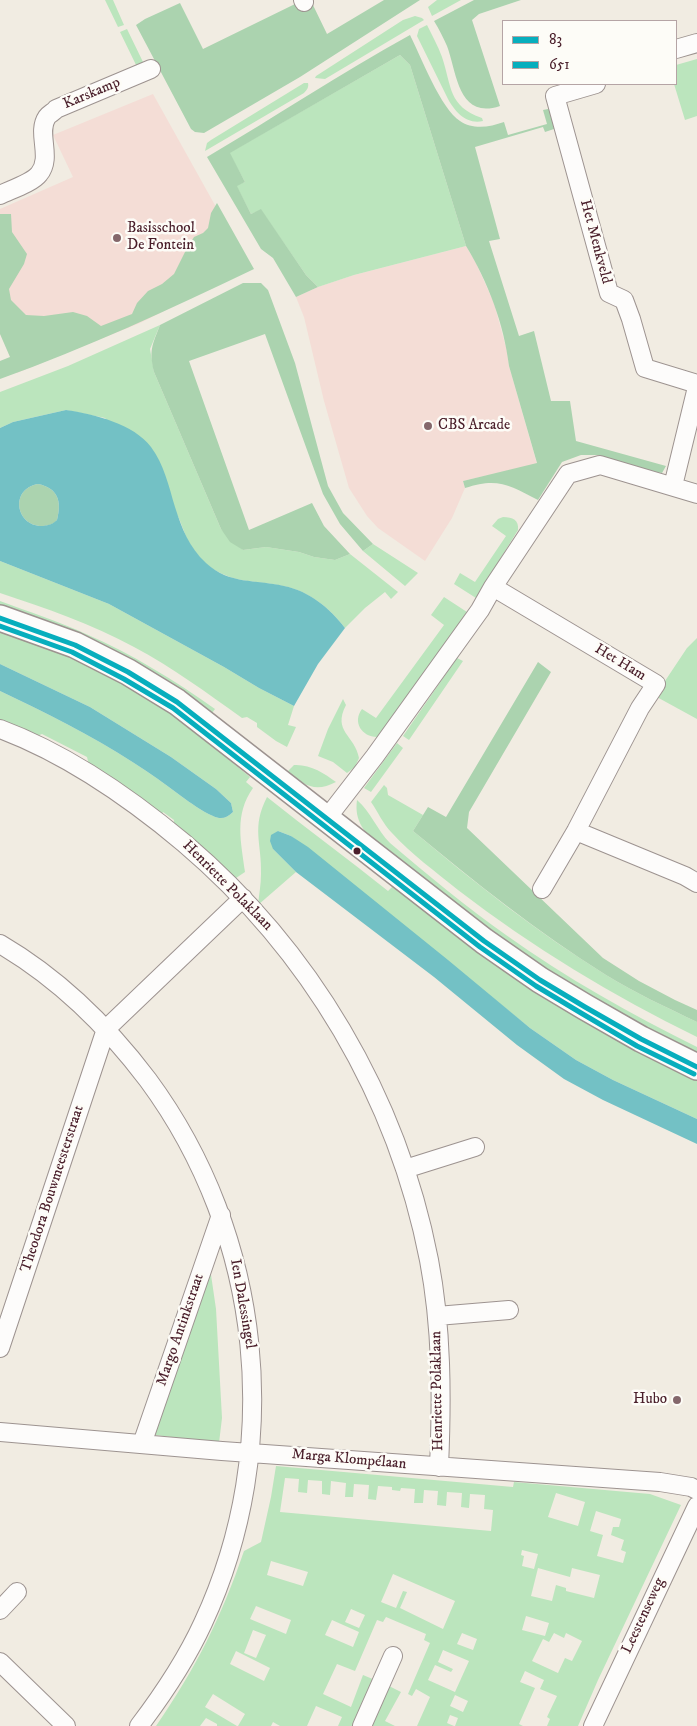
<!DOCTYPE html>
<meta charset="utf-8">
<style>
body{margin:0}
#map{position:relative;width:697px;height:1726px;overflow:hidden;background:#f1ece2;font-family:"IM FELL DW Pica",serif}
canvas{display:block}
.legend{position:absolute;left:502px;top:20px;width:175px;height:65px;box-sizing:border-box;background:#fdfcf7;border:1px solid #b5a4a5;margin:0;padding:6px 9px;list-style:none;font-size:15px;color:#4a1f2b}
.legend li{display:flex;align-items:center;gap:10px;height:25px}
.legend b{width:25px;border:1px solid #b5a4a5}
</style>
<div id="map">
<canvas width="697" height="1726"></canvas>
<ul class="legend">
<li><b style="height:6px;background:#07aebd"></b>83</li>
<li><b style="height:6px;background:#07aebd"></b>651</li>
</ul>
</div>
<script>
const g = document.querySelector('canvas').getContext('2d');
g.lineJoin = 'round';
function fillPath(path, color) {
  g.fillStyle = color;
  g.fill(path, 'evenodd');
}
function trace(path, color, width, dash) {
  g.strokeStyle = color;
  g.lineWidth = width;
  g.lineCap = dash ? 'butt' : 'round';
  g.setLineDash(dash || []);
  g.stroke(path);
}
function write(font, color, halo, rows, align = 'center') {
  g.font = font + ' "IM FELL DW Pica",serif';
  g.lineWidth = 5;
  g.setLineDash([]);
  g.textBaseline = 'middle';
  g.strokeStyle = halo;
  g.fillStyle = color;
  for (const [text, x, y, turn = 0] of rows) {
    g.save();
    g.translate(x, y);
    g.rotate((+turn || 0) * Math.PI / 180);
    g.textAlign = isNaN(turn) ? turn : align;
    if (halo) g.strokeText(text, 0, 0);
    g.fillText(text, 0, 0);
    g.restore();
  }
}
const built = new Path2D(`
 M153,94L250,268L140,323L17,373L0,333V209L73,177L53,135Z
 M466,246L476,263L494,303L507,351L509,366L537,464L463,481L465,488L452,518L425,561L378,528L367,516L349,488L324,401L304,317L296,297L318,287L354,275Z`);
const green = new Path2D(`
 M105,0H113L124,25L118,27Z
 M437,0H461L432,16L428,7Z
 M415,16L422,18L424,20L325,79L315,78L316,76L403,20Z
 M427,25C432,35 438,46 442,57C452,87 448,106 482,118L483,121C467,125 455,112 448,99L417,36L419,29Z
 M127,29L143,62V65L138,69L120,32Z
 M400,55L410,65L466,246L354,275L318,287L306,275L261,210L251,214L236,185L245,182L229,153Z
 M697,59V116L685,120L674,84H676V65Z
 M304,83H308C309,87 307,90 304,93L205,151L207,143L211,140Z
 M160,325L150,349L154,372L221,529L243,550L266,547L299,552L314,557L335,560L350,554L398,592L391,599L385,592L365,608L345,628C330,608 309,591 283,586C258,580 237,584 213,569C202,562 190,547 185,534C182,527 180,519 176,513C154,480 128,449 105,418L66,410L13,422L0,428V392L68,366Z
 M503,517C513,517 519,520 518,530L476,598L454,584L460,573L475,582L506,536L492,526L498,519Z
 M373,544L418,573L405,586L363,551Z
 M0,561L109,604L224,667L259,688L294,706L288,725L296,727L287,747L276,741L257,727V723L247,717L242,718C207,693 172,667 134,647C92,624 45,608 0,593Z
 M444,597L467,612L411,694L377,737C362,737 352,722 362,709L376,718L444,625L431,615Z
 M0,601C29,612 58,621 86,634C132,654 174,680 215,709L212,713L176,688L0,607Z
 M0,630L83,660L175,712L222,754L250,777L246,782L253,788C234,815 241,841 245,872L233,880L173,827L174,820L163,812L161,817L90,769L87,757L42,734L32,738L0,723V691C46,713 91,735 134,763C150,773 165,784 181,796C191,803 201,811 213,816C221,820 227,818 233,812L231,803L216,789L171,757L90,707L0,664Z
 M697,638V719L655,696L687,648Z
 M457,658L463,661L409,740L403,736Z
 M343,699L346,705C332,732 355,735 359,758L355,767L347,773L333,762L318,756L328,729Z
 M397,743L403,748L371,792L364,788Z
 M294,765C310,764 324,773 336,782C315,793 304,785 287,772Z
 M384,785L387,788L388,795L423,815L413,831C475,883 537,932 606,975C635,993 666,1007 697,1022V1037C613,996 532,947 458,890C436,872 411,854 392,833C383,824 378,812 371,802Z
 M267,797C307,829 348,859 388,891L395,884L697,1076V1119L613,1080L576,1060L530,1028L291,836L278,831L273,849L296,872L258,905C259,895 261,884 261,874C262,843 251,828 267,797Z
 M357,800C371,812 377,830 390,843C428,875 466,907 506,935C566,978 631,1014 697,1047V1056L680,1048L533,964L381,847C365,833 354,822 357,800Z
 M209,1261L216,1309L222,1418L219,1443L155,1435Z
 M276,1466L513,1487L514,1482L650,1494L681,1505L598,1680L578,1726H547L550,1719L547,1717L557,1696L540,1689L544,1680L525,1671L520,1682L535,1688L519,1724L523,1726H455L458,1718L450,1715L447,1723L454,1726H417L430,1697L416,1689L412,1696L408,1694L430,1643L424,1640L426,1634L386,1617L383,1622L377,1620L355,1671L337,1664L323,1694L351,1707L363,1675L375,1680L353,1726H338L342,1717L316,1706L307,1726H280L273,1722L271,1726H238L245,1714L213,1694L205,1707L237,1726H217V1724L206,1718L200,1726H156C196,1668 221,1618 244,1551L261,1542L271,1497ZM285,1478L299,1479L298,1492L307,1493L308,1480L322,1481V1494L330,1495L331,1481L346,1483L345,1497H353L354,1484L369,1485L368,1499L376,1500L378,1486L392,1487V1490L400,1491L401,1488L415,1489L414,1503H423L424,1490L438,1491L437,1505L446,1506L447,1492L462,1493L461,1507L469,1508L470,1494L485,1495L484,1509L493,1510L491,1531L280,1512ZM556,1493L585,1502L578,1526L548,1517ZM596,1511L621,1519L619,1527H613L611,1535L624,1540L621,1550L626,1552L623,1563L597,1556L603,1535L590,1531ZM522,1550L538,1554L534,1569L522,1566L524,1556L521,1555ZM271,1561L308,1572L303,1586L267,1575ZM538,1568L570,1577L572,1568L600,1575L594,1598L566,1591V1588L556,1585L552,1601L531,1596ZM393,1574L455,1601L443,1629L400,1608L407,1592L403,1591L396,1608L381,1602ZM256,1606L291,1620L286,1634L250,1619ZM351,1609L365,1615L359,1628L345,1622ZM526,1616L549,1623L545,1636L522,1630ZM332,1620L359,1632L353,1647L325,1635ZM253,1630L266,1635L256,1658L244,1653ZM462,1633L477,1639L473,1650L457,1644ZM554,1633L564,1638L566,1633L582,1641L572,1661L565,1658L558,1673L532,1661L543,1639L549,1642ZM443,1650L469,1661L455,1692L428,1680L435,1665L451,1672L453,1669L438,1662ZM236,1651L270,1668L264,1681L230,1664ZM455,1695L468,1701L463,1712L450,1706Z
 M389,1686L401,1692L385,1721L395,1726H372Z`);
const forest = new Path2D(`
 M384,0H420L300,77L204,133L195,132L191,129L136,25L145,19L180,3L203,49L295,4L311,1L327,34Z
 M474,0H521L479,14L472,20L500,106C458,120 457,73 447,46C443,37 439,29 434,21Z
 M410,35C421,57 441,109 460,121C473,130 490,127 504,122L508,135L547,124L543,110L548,109L551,111L557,128L545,132L543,127L475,147L500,239L489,241L519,336L534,331L551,401H570L576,441L666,466L662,473L626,466L599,455H581L562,462L538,500C510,485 497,477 465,488L463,481L537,463L509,366C504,324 488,282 466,246L410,65L400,55L230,153L245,182L237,186L251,214L261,209L306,275L318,287L296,297L273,258L261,249L207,157C275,117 341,73 410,35Z
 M217,203L254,269C170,309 87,348 0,379V361L10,357L0,334V214H11L12,232L27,254L24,264L9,289L11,300L26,315L44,316L73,312L87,316L101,326L132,314L137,303L148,291L162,284L174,274L186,250L194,237L203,233L208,228L211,213Z
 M243,283H261L268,290L295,363L328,486L343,513L373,544L363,551L340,524L323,494L265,334L189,361L249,530L312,503L324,526L350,554L335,560L314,557L299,552L266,547L243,550L230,542L221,529L154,372C149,350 152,346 160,325Z
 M38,484C58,488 62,501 57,520C53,525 49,525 43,526C16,527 9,489 38,484Z
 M538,662L551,672L469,812L467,828L603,958L639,981L675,1000L697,1010V1022C666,1007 635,993 606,975C537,932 475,882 413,831L428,807L446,817Z`);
const water = new Path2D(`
 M66,410C94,414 134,424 151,447C164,464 169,487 175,507C182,529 189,547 206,563C230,585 255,579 284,586C309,591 330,608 345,628L318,664L294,706L259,688L224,667L109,604L0,561V428L13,422ZM38,484C58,488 62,501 57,520C53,524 49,525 43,526C16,527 9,489 38,484Z
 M0,664L90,707L171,757L216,789L231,803L233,812C227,818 221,820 213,816C201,811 191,803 181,796C165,784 150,773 134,763C91,735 46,713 0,691Z
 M278,831L291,836L308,847L448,960L530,1028L576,1060L613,1080L697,1119V1144L603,1100L564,1079L517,1045L434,977L296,872L273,849L270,841L271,835Z`);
const street = new Path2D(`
 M303,0L304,2
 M676,49L697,43
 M596,84L555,96L609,293L624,300L631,319L645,368L697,384
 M0,195C10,190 32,183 39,174C53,157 36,133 47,117C49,114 54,112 56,109L151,69
 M673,486L697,387
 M493,587L656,684L640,708L576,831L542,889
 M0,729C67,754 129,797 184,843C310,950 397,1096 429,1260C442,1328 442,1398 439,1467
 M327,818L375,756L480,610L493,587L568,474L600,465L697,494
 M576,831L685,876L697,883
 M0,944C58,978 108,1027 148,1080C263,1236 285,1447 203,1623C186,1660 164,1693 139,1726
 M405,1169L475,1147
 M437,1316L509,1310
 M0,1348L106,1029L243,898
 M0,1432L222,1451L660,1482L691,1487L697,1490
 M142,1444L221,1215
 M0,1610L17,1592
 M0,1662L66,1726
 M362,1726L393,1656
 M593,1726L697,1506`);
const secondary = new Path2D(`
 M0,618L75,645L128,672L177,702L484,941L540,980L585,1007L641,1039L697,1067`);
const bus1 = new Path2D(`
 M0,618L75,645L128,672L177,702L484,941L540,980L585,1007L641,1039L697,1067`);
const bus2 = new Path2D(`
 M0,626L72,652L124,679L173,708L480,947L536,986L581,1013L637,1046L694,1074`);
const markers = [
 [117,238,5,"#84676b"],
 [428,426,5,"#84676b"],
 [357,851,4.5,"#4a1f2b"],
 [677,1400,5,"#84676b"]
];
const streetNames = [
 ["Karskamp",92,94,-23],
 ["Het Menkveld",595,242,75],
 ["Het Ham",620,663,31],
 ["Henriette Polaklaan",227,886,45],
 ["Theodora Bouwmeesterstraat",53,1189,-72],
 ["Ien Dalessingel",242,1304,80],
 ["Margo Antinkstraat",181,1330,-71],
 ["Henriette Polaklaan",438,1391,-91],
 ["Marga Klompélaan",349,1460,5],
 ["Leestenseweg",644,1616,-65]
];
const poiNames = [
 ["Basisschool",127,229],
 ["De Fontein",127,246],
 ["CBS Arcade",438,426],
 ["Hubo",667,1400,"right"]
];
fillPath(built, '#f4ddd6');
fillPath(green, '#bbe5bd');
fillPath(forest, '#abd3af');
fillPath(water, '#73c1c5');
trace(street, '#9d9390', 20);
trace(secondary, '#9d9390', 28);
trace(street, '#fdfcfb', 18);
trace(secondary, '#fdfcfb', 25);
trace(bus1, '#07aebd', 5);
trace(bus2, '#07aebd', 5);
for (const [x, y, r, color] of markers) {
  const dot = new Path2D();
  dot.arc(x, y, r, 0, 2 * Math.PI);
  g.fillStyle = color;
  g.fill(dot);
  trace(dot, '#fdfcf7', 2);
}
write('15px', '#4a1f2b', '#fdfcf7', streetNames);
write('15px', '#4a1f2b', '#fdfcf7', poiNames, 'left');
</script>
